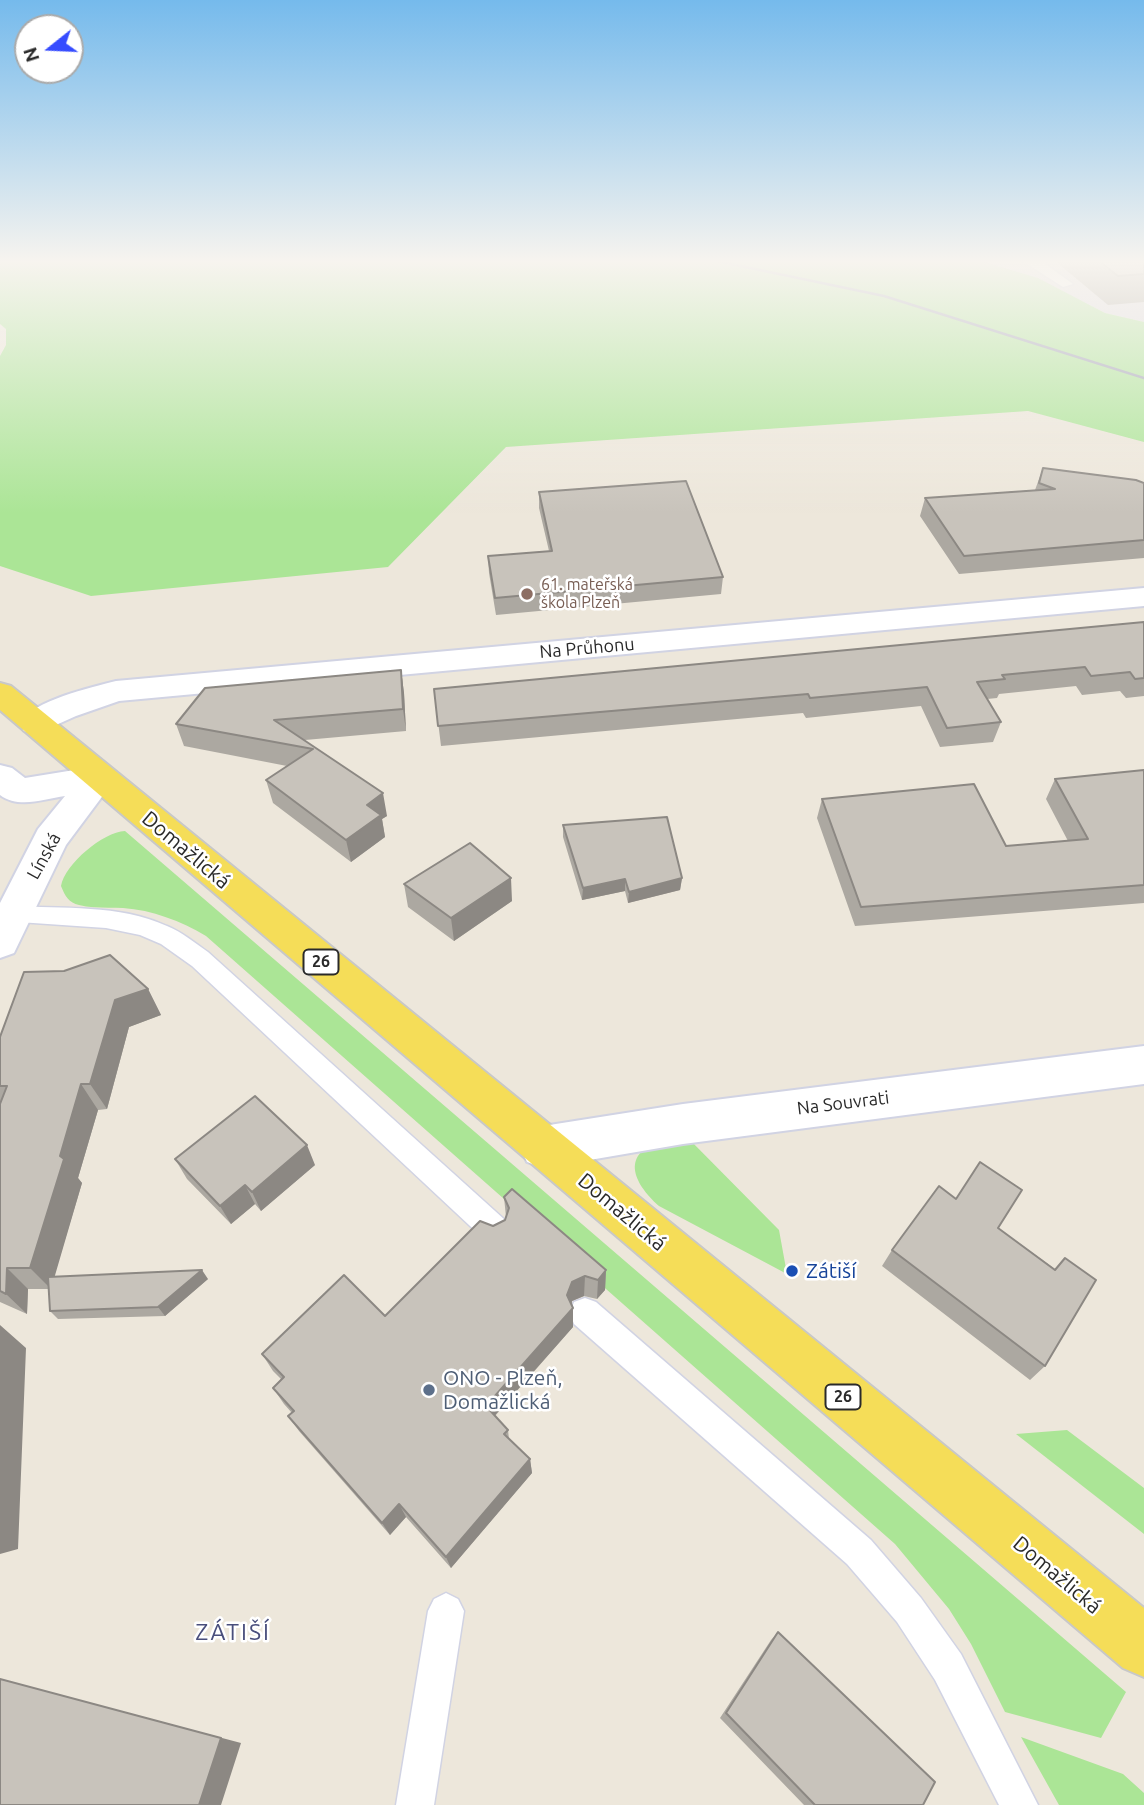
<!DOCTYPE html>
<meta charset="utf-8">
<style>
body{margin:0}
#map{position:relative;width:1144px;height:1805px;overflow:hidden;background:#ede7db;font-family:Ubuntu,sans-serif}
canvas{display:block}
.north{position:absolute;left:14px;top:14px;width:70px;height:70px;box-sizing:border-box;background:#fff;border:2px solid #aaa;border-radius:50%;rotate:252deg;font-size:19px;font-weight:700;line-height:28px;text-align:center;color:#2a2a2a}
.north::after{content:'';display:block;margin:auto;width:24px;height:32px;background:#364cff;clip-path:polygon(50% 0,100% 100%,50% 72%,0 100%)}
</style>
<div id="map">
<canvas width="1144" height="1805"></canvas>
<div class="north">N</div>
</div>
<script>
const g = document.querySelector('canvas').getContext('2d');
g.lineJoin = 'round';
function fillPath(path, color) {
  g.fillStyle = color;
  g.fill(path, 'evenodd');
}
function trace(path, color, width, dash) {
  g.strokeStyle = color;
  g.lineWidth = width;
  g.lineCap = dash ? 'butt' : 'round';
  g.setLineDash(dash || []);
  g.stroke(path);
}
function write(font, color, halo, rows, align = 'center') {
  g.font = font + ' Ubuntu,sans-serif';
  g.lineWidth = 5;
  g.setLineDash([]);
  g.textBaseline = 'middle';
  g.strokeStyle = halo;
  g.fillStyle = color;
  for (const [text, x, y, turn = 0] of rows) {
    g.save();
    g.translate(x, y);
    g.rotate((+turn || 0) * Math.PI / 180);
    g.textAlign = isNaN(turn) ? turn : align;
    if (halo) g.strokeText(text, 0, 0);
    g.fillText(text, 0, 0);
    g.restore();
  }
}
const industrial = new Path2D(`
 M977,260H1144V322L1105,313L1038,279Z`);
const green = new Path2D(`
 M0,260H977L1038,278L1105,313L1144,322V442L1028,411L506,447L388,567L91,596L0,566V356L6,345V329L0,324Z
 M125,831L1126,1692L1101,1738L1005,1712L971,1644L949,1609L895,1544L206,936C181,921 152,910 123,908C109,907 93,909 79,905C69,903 65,896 61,886C65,864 103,832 125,831Z
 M687,1137L779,1230L787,1274L659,1206C642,1191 620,1163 649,1146C659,1140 676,1140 687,1137Z
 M1067,1430L1144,1488V1534L1016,1434Z
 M1021,1737L1123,1774L1144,1793V1805H1059Z`);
const service = new Path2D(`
 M1021,260L1041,261L1073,284L1063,287Z
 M12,906C63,909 119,904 167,926C182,932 195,943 208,952L505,1220L509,1230L505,1240L495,1244L485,1240L192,966L161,944L140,935L106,928L4,921L1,915L4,909Z
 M585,1298L596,1302L871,1540L921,1598L961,1654L1038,1805H999L935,1680L897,1622L847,1564L574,1324L570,1313L574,1302Z
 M446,1593L458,1599L464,1611L434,1805H396L428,1611L434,1599Z`);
const minor = new Path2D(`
 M1144,588V606L119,701L76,716L36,734L24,731L19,723C34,700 90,688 116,681Z
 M0,765L12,768L25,778L99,766L111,769L116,778L66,845L14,953L0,958V903L38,829L65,796C44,799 19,809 0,795Z
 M1144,1046V1084L683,1144L543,1168L527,1162L520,1147L527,1132L543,1126L683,1104Z`);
const primary = new Path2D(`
 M0,683L11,686L1144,1608V1677L1123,1668L0,710Z`);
const rail = new Path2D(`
 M712,260L884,296L1144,378`);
const wall = new Path2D(`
 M1054,260H1144V302L1108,305Z
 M1043,468L1144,483V558L959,574L920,516L925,498L1035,490Z
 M539,492L723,577L721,594L496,615L489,573L488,556L549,551L539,508Z
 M1144,622V696L1126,698L1120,691L1082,695L1076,686L999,694L997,698L987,699L1001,722L993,742L940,747L921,706L806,718L803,713L441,746L434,689Z
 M401,670L404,693L406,731L305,740L387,816L382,819L385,837L351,862L273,803L266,780L287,766L184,746L176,724Z
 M1144,770V903L855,926L817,818L822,799L1006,846L1068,841L1046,799L1055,779Z
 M563,825L682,878L680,890L628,903L625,891L582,900L563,837Z
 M404,884L512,901L454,941L408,907Z
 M148,989L161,1015L129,1027L107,1109L98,1110L78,1178L82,1183L54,1276L208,1279L165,1316L58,1319L50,1311L49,1289H28L27,1314L0,1302V1037Z
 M175,1159L315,1165L261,1211L255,1204L231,1224L187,1179Z
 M504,1197L606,1270L605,1290L597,1299L584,1296L572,1301L573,1327L495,1416L508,1430L509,1439L530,1459L532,1473L451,1568L406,1517L390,1535L299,1431L288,1416L292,1413L284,1404L273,1388L281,1379L273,1371L262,1354L385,1316L493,1226L505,1220L506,1217Z
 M998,1228L1055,1269L1065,1258L1045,1366L1030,1380L882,1266L892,1250Z
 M778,1632L923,1805H804L720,1718L771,1640Z`);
const shadedWall = new Path2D(`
 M401,670L404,693L406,731L403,709Z
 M383,793L387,816L382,819L385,837L351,862L346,840L367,805Z
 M511,878L512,901L454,941L451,918Z
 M682,878L680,890L628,903L629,892Z
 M625,879V891L582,900L583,888Z
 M148,989L161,1015L129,1027L107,1109L90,1084L115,1000Z
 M81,1084L98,1110L78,1178L82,1183L51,1289L30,1268L60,1156Z
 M307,1145L315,1165L261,1211L252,1192Z
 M245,1185L255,1204L231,1224L220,1206Z
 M7,1268L28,1289L27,1314L6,1294Z
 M202,1270L208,1279L165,1316L158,1307Z
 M606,1270L605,1290L597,1299L598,1280Z
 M585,1276L584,1296L572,1301L568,1314L567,1295L572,1282Z
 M573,1308V1327L489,1422L486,1406Z
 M0,1325L26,1348L18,1549L0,1554Z
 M530,1459L532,1473L451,1568L446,1557Z
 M399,1504L406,1517L390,1535L382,1523Z
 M0,1679L241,1743L221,1805H199Z`);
const building = new Path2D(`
 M1098,260H1144V274L1118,276Z
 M1043,468L1136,480L1144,483V540L964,556L925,498L1055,489L1039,483Z
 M686,481L723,577L495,598L488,556L552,551L539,492Z
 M1144,622V678L1135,679L1130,672L1091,676L1085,667L1002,675L1005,679L977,682L1001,722L947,728L927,687L810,698L808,694L438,726L434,689Z
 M401,670L403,709L274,720L383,793L367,805L381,815L346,840L266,780L313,749L176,724L205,688Z
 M1144,770V885L861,907L822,799L974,784L1006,846L1088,839L1055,779Z
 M667,817L682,878L629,892L625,879L583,888L563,825Z
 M470,843L511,878L451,918L404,884Z
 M110,955L148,989L115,1000L90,1084H81L60,1156L64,1159L30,1268H7L6,1294L0,1291V1104L7,1086H0V1037L24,972L64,971Z
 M255,1096L307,1145L252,1192L245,1185L220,1206L175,1159Z
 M980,1162L1022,1190L998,1228L1055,1270L1065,1258L1096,1280L1045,1366L892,1250L939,1186L956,1199Z
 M512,1189L606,1270L598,1280L585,1276L572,1282L567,1295L573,1308L486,1406L508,1430L504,1434L530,1459L446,1557L399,1504L382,1523L288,1416L294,1411L273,1388L284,1377L262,1354L344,1275L385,1316L480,1221L493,1226L505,1220L509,1208L504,1197Z
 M202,1270L158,1307L50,1311L48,1277Z
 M778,1632L935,1782L923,1805H815L726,1713Z
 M0,1679L221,1738L199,1805H0Z`);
const markers = [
 [527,594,7,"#8d6e63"],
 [792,1271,7,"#1a4fb4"],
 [429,1390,7,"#5c6f8a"]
];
const farEducationnames = [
 ["61. mateřská",541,585],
 ["škola Plzeň",541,603]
];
const shields = [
 [321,962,35],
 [843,1397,35]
];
const shieldNames = [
 ["26",321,962],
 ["26",843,1397]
];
const streetNames = [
 ["Na Průhonu",587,648,-5],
 ["Línská",44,856,-61],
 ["Na Souvrati",843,1103,-7]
];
const nearStreetnames = [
 ["Domažlická",186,850,40],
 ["Domažlická",622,1212,40],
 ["Domažlická",1057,1575,40]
];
const nearTransitnames = [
 ["Zátiší",806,1271]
];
const nearServicenames = [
 ["ONO - Plzeň,",443,1378],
 ["Domažlická",443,1402]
];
const nearNeighbourhoodnames = [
 ["ZÁTIŠÍ",233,1632]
];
fillPath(industrial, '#dfdce5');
fillPath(green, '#abe596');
trace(service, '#d1d3e3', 3);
trace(minor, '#d1d3e3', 4);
trace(primary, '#c8c8c8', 4);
fillPath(service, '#fff');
fillPath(minor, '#fff');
fillPath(primary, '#f5dd58');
trace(rail, '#9ea0b5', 2.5);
fillPath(wall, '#aca8a1');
fillPath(shadedWall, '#8c8883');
fillPath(building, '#c8c3bb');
trace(building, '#8c8883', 2);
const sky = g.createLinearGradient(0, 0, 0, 513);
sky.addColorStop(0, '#75baec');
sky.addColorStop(0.51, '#f7f4ef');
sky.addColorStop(1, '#f7f4ef00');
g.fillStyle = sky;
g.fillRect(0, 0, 1144, 513);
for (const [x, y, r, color] of markers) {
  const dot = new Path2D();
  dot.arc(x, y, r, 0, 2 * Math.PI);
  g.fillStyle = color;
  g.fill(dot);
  trace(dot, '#fff', 2.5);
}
write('16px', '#785e54', '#fff', farEducationnames, 'left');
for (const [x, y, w] of shields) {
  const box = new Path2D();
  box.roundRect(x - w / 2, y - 12.5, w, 25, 5);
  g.fillStyle = '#fff';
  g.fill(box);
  trace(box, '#2a2a2a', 2);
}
write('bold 16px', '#2a2a2a', null, shieldNames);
write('18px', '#2a2a2a', '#fff', streetNames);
write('21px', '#2a2a2a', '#fff', nearStreetnames);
write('21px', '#164399', '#fff', nearTransitnames, 'left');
write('21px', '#4e5e75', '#fff', nearServicenames, 'left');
g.letterSpacing = '2px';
write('23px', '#494e7c', '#fff', nearNeighbourhoodnames);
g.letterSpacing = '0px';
</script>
